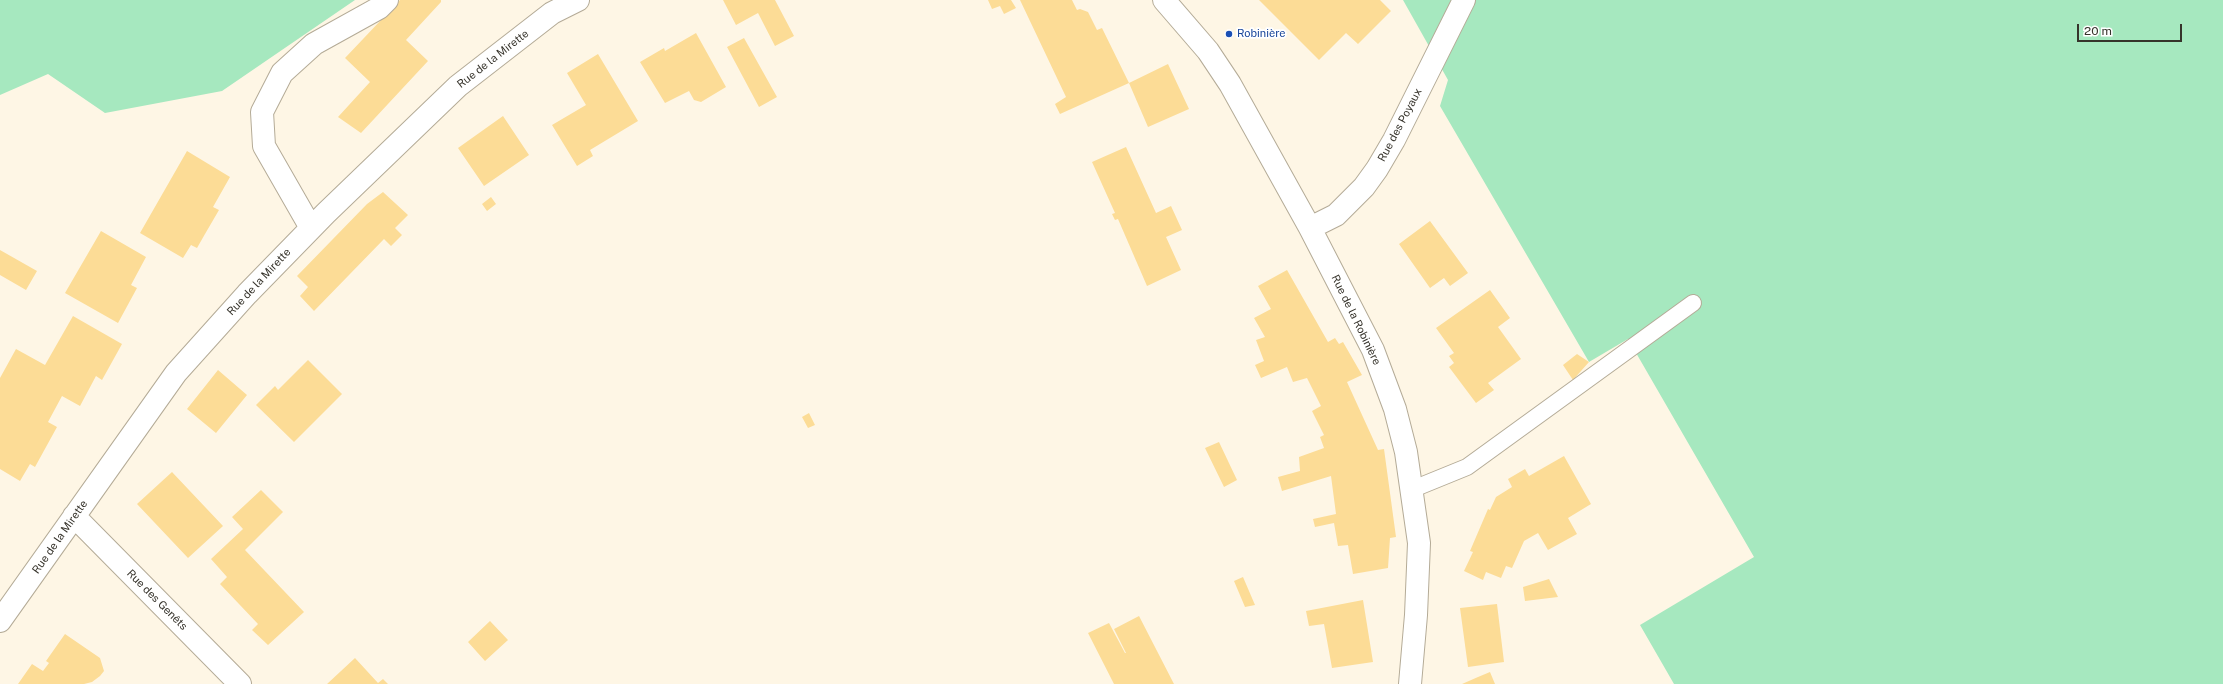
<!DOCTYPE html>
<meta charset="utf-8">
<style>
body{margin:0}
#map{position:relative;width:2223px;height:684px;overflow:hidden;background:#fef6e5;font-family:"Public Sans",sans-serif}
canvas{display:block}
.scale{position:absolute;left:2077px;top:24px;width:105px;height:18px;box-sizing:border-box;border:2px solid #36332b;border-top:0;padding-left:5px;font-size:12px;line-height:14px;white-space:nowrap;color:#36332b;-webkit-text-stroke:3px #fff;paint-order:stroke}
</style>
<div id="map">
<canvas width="2223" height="684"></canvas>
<div class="scale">20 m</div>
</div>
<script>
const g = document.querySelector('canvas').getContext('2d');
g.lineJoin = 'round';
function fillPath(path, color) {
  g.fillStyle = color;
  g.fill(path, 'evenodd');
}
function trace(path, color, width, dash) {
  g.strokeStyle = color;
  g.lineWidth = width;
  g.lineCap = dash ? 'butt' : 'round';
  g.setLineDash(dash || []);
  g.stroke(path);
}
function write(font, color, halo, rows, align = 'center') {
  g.font = font + ' "Public Sans",sans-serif';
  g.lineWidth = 3.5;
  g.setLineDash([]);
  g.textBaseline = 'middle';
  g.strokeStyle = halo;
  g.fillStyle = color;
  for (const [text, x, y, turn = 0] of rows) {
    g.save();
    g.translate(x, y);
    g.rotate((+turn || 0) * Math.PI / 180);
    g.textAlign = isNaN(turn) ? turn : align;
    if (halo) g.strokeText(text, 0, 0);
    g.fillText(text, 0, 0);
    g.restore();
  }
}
const green = new Path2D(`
 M0,0H355L222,91L105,113L48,74L0,95Z
 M1403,0H2223V684H1674L1640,625L1754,557L1628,339L1589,362L1440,106L1448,80Z`);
const building = new Path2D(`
 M400,0H441V2L406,40L428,61L361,133L338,117L370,82L345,58Z
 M723,0H775L794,36L775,46L758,13L736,25Z
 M988,0H1011L1016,8L1004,14L1000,6L992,9Z
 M1020,0H1072L1077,10L1080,9L1088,12L1097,30L1102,28L1129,83L1060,114L1055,104L1066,97Z
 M1259,0H1380L1391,11L1358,44L1346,33L1319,60Z
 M696,33L726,87L701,102L694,100L689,91L665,103L640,62L664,48L665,51Z
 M744,38L777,97L759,107L727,47Z
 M598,54L638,121L590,150L593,156L577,166L552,125L586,105L567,73Z
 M1168,64L1189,109L1148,127L1129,83Z
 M503,116L529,155L484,186L458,148Z
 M1126,147L1156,213L1171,206L1182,230L1166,237L1181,270L1147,286L1118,219L1115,220L1112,214L1115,213L1092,162Z
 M187,151L230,177L213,207L219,210L205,234L197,248L191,245L183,258L140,233Z
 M383,192L408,215L395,228L402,235L391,246L384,239L314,311L300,296L308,287L297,276L367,204Z
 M491,197L496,204L487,211L482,204Z
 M1430,221L1468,273L1450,286L1444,278L1430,288L1399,244Z
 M101,231L146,257L131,285L137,288L118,323L65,293Z
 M0,250L37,271L26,290L0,275Z
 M1287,270L1328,342L1335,338L1339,344L1343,342L1362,375L1347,382L1378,450L1384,449L1396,537L1390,538L1388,568L1353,574L1348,545L1338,546L1334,523L1315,527L1313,519L1336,514L1331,476L1282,491L1278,477L1300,471L1299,457L1324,448L1320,437L1324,435L1312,411L1321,406L1307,378L1293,382L1287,367L1261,378L1255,365L1264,361L1256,340L1265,337L1254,318L1271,309L1258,286Z
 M1490,290L1510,318L1498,327L1521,359L1488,383L1494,390L1476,403L1449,367L1454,363L1449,356L1454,353L1436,328Z
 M73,316L122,344L102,380L96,376L80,406L62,396L48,422L57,427L35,467L30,464L20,481L0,469V378L16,349L45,365Z
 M1577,354L1589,362L1573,380L1563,365Z
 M308,360L342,394L294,442L256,405L275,386L278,390Z
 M218,370L247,395L216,433L187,409Z
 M809,413L815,425L808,428L802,417Z
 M1219,442L1237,480L1224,487L1205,448Z
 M1564,456L1591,504L1568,518L1577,534L1548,550L1538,533L1524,541L1512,568L1506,566L1501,578L1486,572L1483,580L1464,571L1473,552L1470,551L1488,509L1490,510L1496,497L1512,487L1508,479L1525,469L1529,476Z
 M172,472L223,526L188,558L137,504Z
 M261,490L283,512L245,550L304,612L268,645L252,630L258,624L220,584L227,577L211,559L243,529L232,517Z
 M1243,577L1255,605L1245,607L1234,581Z
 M1549,579L1558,597L1525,601L1523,587Z
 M1363,600L1373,662L1332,668L1324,624L1309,626L1306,611Z
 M1497,604L1504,662L1468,667L1460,608Z
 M1139,616L1174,684H1114L1088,633L1109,623L1125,653H1126L1114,629Z
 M490,621L508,640L485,661L468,642Z
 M65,634L100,658L104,671L100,676L92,682L84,684H18L32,664L43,671L49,663L46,661Z
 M355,658L378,683L383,679L388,684H327Z
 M1490,672L1495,684H1462L1478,677Z`);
const service = new Path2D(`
 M1413,489L1467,467L1693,303`);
const minor = new Path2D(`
 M1164,0L1208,51L1230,84L1310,228L1373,350L1395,409L1406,452L1419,543L1416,615L1410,684
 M311,228L264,146L262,112L282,73L314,44L379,8L387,0
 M1310,228L1336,215L1364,187L1377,169L1394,140L1464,0
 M74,516L240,684
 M0,621L176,373L247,294L326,213L458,86L552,13L578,0`);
const markers = [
 [1229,34,4,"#1a4fb4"]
];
const transitNames = [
 ["Robinière",1237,34]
];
const streetNames = [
 ["Rue de la Mirette",493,59,-38],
 ["Rue des Poyaux",1400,125,-62],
 ["Rue de la Mirette",259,282,-47],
 ["Rue de la Robinière",1356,320,64],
 ["Rue de la Mirette",60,537,-55],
 ["Rue des Genêts",157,600,45]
];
fillPath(green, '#a6e8bf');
fillPath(building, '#fcdc96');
trace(service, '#b4ab97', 18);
trace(minor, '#b4ab97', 24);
trace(service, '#fff', 16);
trace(minor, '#fff', 22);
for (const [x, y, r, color] of markers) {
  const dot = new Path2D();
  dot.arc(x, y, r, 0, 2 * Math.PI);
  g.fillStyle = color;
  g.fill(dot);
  trace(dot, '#fff', 1.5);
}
write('11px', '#164399', '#fff', transitNames, 'left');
write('11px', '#36332b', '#fff', streetNames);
</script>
